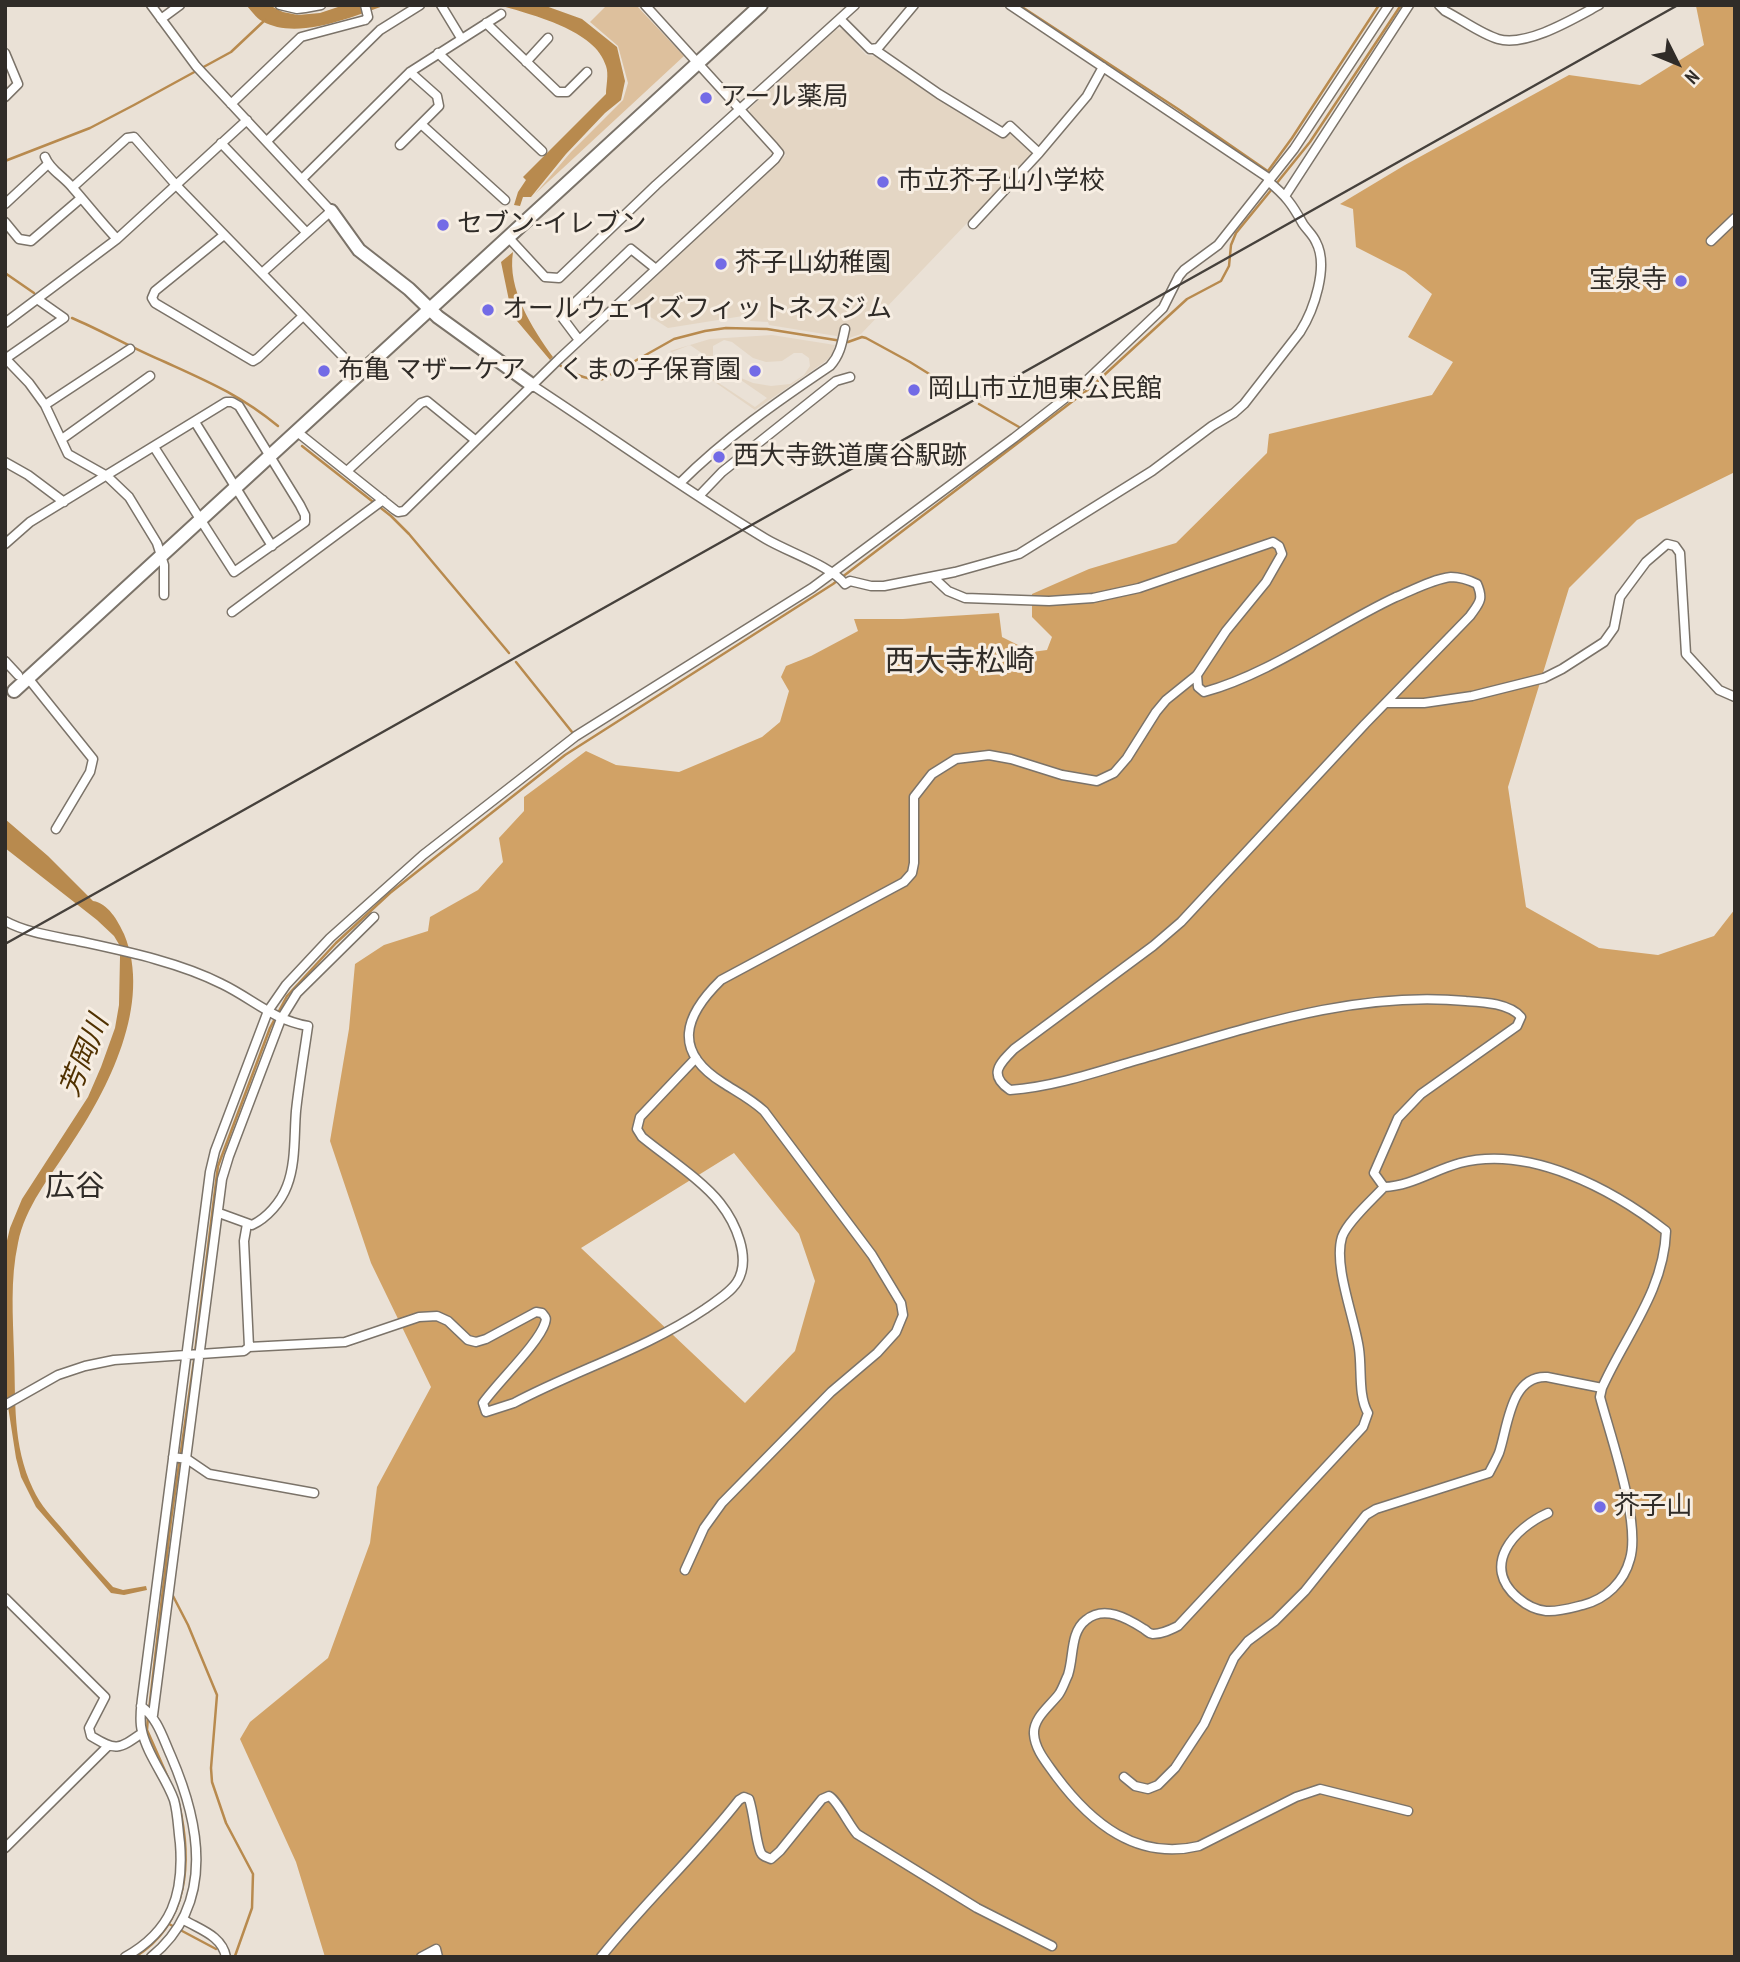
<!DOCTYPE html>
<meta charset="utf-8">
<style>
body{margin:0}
#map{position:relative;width:1740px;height:1962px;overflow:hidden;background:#eae1d6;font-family:"PT Sans Narrow",sans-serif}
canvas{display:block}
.frame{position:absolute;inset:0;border:7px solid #302c28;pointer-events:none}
.north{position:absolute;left:1642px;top:28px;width:70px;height:70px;-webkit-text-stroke:5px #f7eee3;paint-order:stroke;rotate:133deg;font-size:19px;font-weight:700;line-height:28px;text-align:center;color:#302c28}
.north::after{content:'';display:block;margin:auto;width:24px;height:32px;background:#302c28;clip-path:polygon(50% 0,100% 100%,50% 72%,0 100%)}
</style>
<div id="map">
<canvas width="1740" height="1962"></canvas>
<div class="frame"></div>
<div class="north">N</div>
</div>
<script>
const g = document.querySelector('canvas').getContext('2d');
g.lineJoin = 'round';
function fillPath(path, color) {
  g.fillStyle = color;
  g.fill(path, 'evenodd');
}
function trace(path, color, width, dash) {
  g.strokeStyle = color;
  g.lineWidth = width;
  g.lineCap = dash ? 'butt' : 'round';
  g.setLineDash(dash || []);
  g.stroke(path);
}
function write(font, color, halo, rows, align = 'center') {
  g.font = font + ' "PT Sans Narrow","Noto Sans JP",sans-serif';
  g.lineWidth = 6;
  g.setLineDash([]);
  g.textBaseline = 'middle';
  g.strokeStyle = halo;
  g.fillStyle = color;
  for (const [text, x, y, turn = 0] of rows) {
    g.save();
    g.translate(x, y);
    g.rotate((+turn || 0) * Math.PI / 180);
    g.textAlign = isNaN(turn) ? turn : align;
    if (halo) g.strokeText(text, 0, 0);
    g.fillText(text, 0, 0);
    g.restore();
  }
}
const built = new Path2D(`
 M843,29L866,55L880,57L947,103L1003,137L1010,130L1035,152L861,334L849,338L830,335L769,325L768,322L751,321L743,316L668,328L628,303L786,155L750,114V108L835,30Z
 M772,335L835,345L831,356L826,361L755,410L670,351L710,339ZM724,340L732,342L753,358L766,362L782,361L794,353H802L809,358L810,366L804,375L790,384L771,386L753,383L741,378L713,360V346ZM690,345L767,398L755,407L672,352Z`);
const green = new Path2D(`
 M607,5H636L684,56L535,194L571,152L623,100L628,83L618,46L590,22Z`);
const forest = new Path2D(`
 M1735,5V472L1637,520L1569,588L1508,787L1526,907L1599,948L1658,955L1714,936L1735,909V1957H325L296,1862L240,1739L250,1722L328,1658L370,1543L377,1487L431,1387L371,1263L330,1141L349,1029L355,964L384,945L428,931L430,917L478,890L503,862L499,838L524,811V797L586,751L616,765L679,772L762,737L780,722L789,691L781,677L786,666L811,656L858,631L854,619H903L999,613L1002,637L1032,652L1047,650L1052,637L1032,617V594L1089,569L1176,543L1267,453L1269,434L1432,395L1453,362L1408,337L1432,294L1405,272L1356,247L1353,209L1340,204L1405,165L1569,75L1640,85L1704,45L1696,6ZM734,1153L799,1234L815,1281L795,1351L745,1403L581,1248Z`);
const water = new Path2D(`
 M246,5H269L283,12L298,15L320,13L344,5H386C352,17 296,41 262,21C256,18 251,10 246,5Z
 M499,5H543L582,19L617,47L625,81L621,100L605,113L566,154L531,197H523L520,206L514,205L518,192L526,180L523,177L606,94C606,86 609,74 606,66C596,30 532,15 499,5Z
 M513,252C507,289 532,328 553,357L550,360L512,315L501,262Z
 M5,819L48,856L93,901C108,903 118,921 124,934C153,1003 108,1090 70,1146C50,1177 25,1207 18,1243C10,1280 13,1316 14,1354C16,1401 12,1444 33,1489C40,1505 53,1518 64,1531C80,1550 96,1569 113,1587L123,1590L146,1586L147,1590L124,1595L111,1593L36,1507L21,1477L16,1458L5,1387V1249L10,1228L22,1199L88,1097L101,1067L115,1028L119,1005L120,957V946L114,936L97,920L5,848Z`);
const stream = new Path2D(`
 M1019,5L1178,109L1269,172
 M5,161L90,128L134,105L231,52L265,20
 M1268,171L1292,138L1379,5
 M1276,184L1310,142L1401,5
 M5,273L34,293
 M72,318C103,331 133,349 165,362C209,382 240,395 278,426
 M556,363C569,371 587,382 603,379L674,339L705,331L726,328L767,329L848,342L862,337L866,338L910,362L963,395
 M979,404L1019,427
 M302,446L391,516L409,534L509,653
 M516,662L572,732
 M172,1594L188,1625L217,1695L211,1768L212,1782L226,1823L253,1874L252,1908L235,1956
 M149,1710L171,1520L194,1361L218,1166L270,1028L287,996L336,943L390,893L565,755L833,584L1090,388L1187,299L1221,281L1229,266L1231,245L1236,233L1272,189
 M148,1716L147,1730L177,1798
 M169,1924L216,1949
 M135,1957C190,1923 192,1860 179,1804`);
const street = new Path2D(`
 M151,5L196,66L331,211L262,273
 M280,5L297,9L305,8
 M304,5L305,8L321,5
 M365,5L368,17L365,20
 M441,5L461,38
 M1010,5L1270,179
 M1439,5L1445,11C1461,19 1481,34 1498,39C1527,47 1573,19 1599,5
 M161,19L180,5
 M840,19L870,49L878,48L914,5
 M486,23L558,92H567L587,72
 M874,49L939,94L1003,133L1010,126L1039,153
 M5,53L18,84L5,97
 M438,53L542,151
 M526,62L548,38
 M231,104L301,37L365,20
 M421,124L505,200
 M267,141L380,30L420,5
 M221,143L306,232
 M400,145L439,106L437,96L410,72
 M45,157C50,170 63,176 72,187C87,204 101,222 117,239
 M302,179L410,72L501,14
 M73,187L127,138L134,137L176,185L359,373
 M1285,196L1409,5
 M5,204L48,164
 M5,222L19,239L31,241L80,199
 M973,224L1039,153L1087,96L1103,67
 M224,235L155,291L152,298L155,303L253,361L258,358L303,316
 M508,237L545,277L559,278L656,185L855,5
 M1711,241L1735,218
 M5,323L117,239L247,120
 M579,340L561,316L631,249L656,269
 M5,358L29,383L45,405L68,454L107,476L129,497L157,543L164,565V595
 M5,359L64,318L37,299
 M532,385C610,436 686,491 766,539C788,552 831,566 845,584L850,581L871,586H884L955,572L1019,554L1152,471L1212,426L1234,413L1244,404L1300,332C1314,310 1329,266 1316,242C1313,235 1307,230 1303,224C1292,204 1286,196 1268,181
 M45,405L130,349
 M195,422L272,546
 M296,431L395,510L398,512L404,511L559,359L775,159L779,153L774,147L645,5
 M62,439L150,376
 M5,462L28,475L64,502
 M347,471L421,403L427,401L475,440
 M680,483C725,438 778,401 830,366C840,355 842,343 845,329
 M699,496L722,472L836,381L850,377
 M5,544L30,522L226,402H232L239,406L300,505L305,515V522L234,572L154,447
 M232,612L383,500
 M5,661L18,675
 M1197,675L1198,687L1204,692C1270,674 1334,626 1396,597C1413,590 1433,579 1451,577C1460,577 1469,580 1477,584C1484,600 1479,603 1470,616L1365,724L1181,922L1153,946L1014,1049C999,1064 988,1075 1010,1090C1052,1087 1094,1073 1134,1061C1243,1030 1351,990 1466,1001C1482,1002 1509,1003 1521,1017L1517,1026L1421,1094L1398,1118L1374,1173L1384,1187
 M28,678L93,759L90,772L56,829
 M1386,703H1424L1472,696L1544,678L1562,669L1604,642L1614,628L1620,597L1646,562L1667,544L1675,546L1680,553L1686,654L1719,690L1735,697
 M5,921C27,933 54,936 78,941C124,951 179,962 222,984C253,999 273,1020 308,1026C304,1054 299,1083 296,1111C294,1135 296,1163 287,1186C281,1202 267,1218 252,1225L219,1213
 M249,1347L345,1342L419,1317L437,1316L448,1321L468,1340L476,1342L486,1339L536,1312L542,1313C545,1317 547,1317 545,1323C539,1343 497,1383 483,1403L486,1412L514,1403C576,1370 646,1349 705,1309C716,1301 730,1293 737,1282C752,1258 735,1222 720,1203C702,1180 665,1156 642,1137L637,1129L640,1117L696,1058
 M5,1405L58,1375L85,1366L114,1360L244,1351L249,1347L244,1241L247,1224
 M173,1457L187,1459L209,1474L314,1493
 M685,1570L704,1528L722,1503L831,1392L877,1353L896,1332L903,1315L901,1303L872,1255L764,1111C751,1099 737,1092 723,1083C672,1051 684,1016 721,980L904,882L912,873L914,863V797L932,774L956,759L989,755L1011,759L1062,775L1097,781L1114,773L1127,758L1156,712L1166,700L1197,675L1226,631L1266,582L1282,554L1279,546L1273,542L1139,588L1093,598L1049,601L965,598L948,591L933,577
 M5,1598L105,1697L89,1728L91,1736C116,1751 118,1750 142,1733
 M141,1706C158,1719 162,1736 171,1756C200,1823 216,1904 151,1957
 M153,1715L222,1179L229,1156L281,1019L297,993L374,917
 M1124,1777L1135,1786L1148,1789L1158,1785L1175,1768L1204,1724L1234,1658L1248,1641L1275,1621L1305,1591L1366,1515L1376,1509L1489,1473C1492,1467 1496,1460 1499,1453C1508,1427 1510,1375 1547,1377L1602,1388
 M1408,1811L1320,1789L1296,1797L1199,1846C1137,1861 1091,1823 1056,1776C1047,1763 1035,1750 1034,1734C1033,1718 1050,1706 1059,1694C1063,1688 1065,1681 1068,1675C1074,1657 1070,1632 1086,1620C1104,1605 1127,1618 1144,1629C1149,1632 1147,1633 1153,1634C1162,1634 1170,1630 1178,1626L1363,1427L1368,1413C1358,1396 1362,1369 1359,1349C1355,1319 1333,1266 1342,1237C1347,1222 1373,1199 1384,1187C1411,1186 1434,1170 1460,1163C1530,1145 1612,1189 1666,1231C1664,1291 1625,1336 1602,1388L1600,1397C1610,1435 1641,1522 1630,1559C1624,1582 1606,1599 1583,1605C1571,1608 1559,1612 1546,1611C1536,1610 1525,1604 1518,1598C1480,1566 1514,1528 1548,1513
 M5,1848L108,1746
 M184,1920C201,1930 222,1936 226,1957
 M125,1957C172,1931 184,1894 180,1843C178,1829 178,1814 174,1800C166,1777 147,1755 142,1731C139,1721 141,1709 142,1699L210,1172L215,1151L268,1011L286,985L330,938L423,855L576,736L812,588L1014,438L1082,385L1163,308L1179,276L1184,270L1218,245L1294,149L1389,5
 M421,1957L436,1949L438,1957
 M601,1957C645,1902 696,1855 739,1800L744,1797L749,1799C754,1813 756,1844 761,1853C763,1857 767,1857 771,1859L780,1851L822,1799L829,1796C837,1800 849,1825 857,1834L977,1908L1052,1946`);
const secondary = new Path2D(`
 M331,211L359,250L409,289L438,317L532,385
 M14,691L761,5`);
const rail = new Path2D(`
 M5,944L1678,5`);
const markers = [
 [706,98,7,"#736be6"],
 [883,182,7,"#736be6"],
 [443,225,7,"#736be6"],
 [721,264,7,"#736be6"],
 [1681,281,7,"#736be6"],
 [488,310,7,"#736be6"],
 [324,371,7,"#736be6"],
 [755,371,7,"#736be6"],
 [914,390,7,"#736be6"],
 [719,457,7,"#736be6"],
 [1600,1507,7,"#736be6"]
];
const poiNames = [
 ["アール薬局",720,98],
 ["市立芥子山小学校",897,182],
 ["セブン-イレブン",457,225],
 ["芥子山幼稚園",735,264],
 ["宝泉寺",1667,281,"right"],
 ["オールウェイズフィットネスジム",502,310],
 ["布亀 マザーケア",338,371],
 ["くまの子保育園",741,371,"right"],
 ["岡山市立旭東公民館",928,390],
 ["西大寺鉄道廣谷駅跡",733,457],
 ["芥子山",1614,1507]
];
const waterNames = [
 ["芳岡川",85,1056,-68]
];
const quarterNames = [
 ["西大寺松崎",960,662],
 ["広谷",75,1187]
];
fillPath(built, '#e4d6c4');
fillPath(green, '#ddc09d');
fillPath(forest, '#d1a266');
fillPath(water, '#b88a4e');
trace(stream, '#b88a4e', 2.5);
trace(street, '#7b7369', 11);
trace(secondary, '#7b7369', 16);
trace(street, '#fff', 8);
trace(secondary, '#fff', 12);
trace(rail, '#46413c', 2.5);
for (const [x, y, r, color] of markers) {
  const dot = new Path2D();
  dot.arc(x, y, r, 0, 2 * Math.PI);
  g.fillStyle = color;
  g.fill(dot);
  trace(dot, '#f7eee3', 2.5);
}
write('26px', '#302c28', '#f7eee3', poiNames, 'left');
write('italic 28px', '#503100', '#f7eee3', waterNames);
write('30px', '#302c28', '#f7eee3', quarterNames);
</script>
